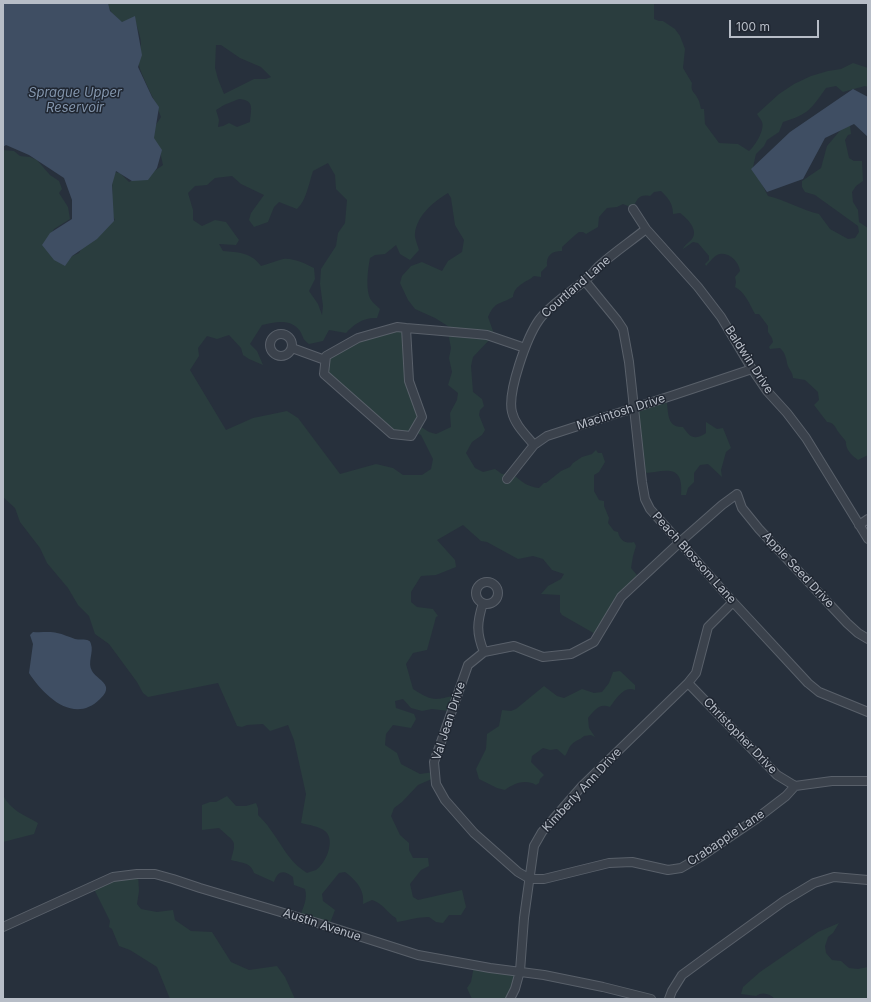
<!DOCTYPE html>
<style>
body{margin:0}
#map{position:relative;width:871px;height:1002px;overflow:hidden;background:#27303c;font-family:Inter,sans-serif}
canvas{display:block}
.frame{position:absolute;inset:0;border:4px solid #b7bdc7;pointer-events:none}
.scale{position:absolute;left:729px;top:20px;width:90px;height:18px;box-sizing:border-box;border:2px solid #b7bdc7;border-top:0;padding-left:5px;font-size:12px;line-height:14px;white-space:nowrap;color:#b7bdc7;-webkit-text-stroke:3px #202732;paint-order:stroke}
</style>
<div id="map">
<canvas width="871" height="1002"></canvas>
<div class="frame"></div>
<div class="scale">100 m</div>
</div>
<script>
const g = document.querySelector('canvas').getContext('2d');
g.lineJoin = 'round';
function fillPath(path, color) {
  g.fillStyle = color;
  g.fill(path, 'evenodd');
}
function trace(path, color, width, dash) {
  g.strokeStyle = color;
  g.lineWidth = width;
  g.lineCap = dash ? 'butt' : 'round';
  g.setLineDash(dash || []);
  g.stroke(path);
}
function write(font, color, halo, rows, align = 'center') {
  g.font = font + ' Inter,sans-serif';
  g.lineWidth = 3;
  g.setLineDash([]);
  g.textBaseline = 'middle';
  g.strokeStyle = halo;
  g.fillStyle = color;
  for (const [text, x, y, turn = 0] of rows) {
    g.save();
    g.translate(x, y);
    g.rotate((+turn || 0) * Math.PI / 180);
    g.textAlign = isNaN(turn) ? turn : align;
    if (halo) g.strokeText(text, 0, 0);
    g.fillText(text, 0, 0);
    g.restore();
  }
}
const green = new Path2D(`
 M108,3H654V19L659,21H663L675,29L680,36L685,49L683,68L692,83C690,92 695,92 698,99C700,102 700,106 701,109H704L705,124L719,143L738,144L749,151C755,146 765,130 762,122C761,119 758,116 757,114L779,94L794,84L811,76L828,71L841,69L853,63L868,68V87L865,86L843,92L836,86L826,88C811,109 809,114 783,122L779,132L767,140L764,146L756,154L753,167L768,196C786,200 801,210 819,214L830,229L848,239L855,238L859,232L858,226L815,195L805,192L802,187V181L821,168L827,146L844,126H850L851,134L848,135L845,140L849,158L854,161H862L863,181L856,186L852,192L853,202L858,210L859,222L868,228V455L858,460C854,457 849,453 847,448C846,446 846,444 846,442C844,438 842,437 840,434C835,429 836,423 827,422L814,405L819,400L818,392L805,380L793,378C793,372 788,369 787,363C786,357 785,353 780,348L770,349L769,347L773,342L772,338L768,332V326L759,314H755C750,305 745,292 735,287L736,282L735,277L740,271C739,261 727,250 717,255C713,257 709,263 706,266L705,264L709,260V256L698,243L693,242L683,249C685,244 689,243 692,239C699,230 687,218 680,213L673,214C673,203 668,198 661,191L654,192L650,196C639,194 637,199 633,208L623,204L617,207L607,208L599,217L598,227L586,234L583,232H579L574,236L562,247V251C552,251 546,255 547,266L541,272V277L534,276C527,282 514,285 513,297C499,305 495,301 488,317L493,331V336L473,357L471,366L473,392L482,399L484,406L480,410L479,415L485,430L482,435L472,442L466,453L475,468L483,472L495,469L502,474L512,473C520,481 528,487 539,488L544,483H546L561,471L570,467L573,463L582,457L592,454L596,450L598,453H602L605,462L599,472L594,475V491L599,500L604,501V506L609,518L608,523L614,531L618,532C620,541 626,544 634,542L636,546L633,556L631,568L641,580L617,604L597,635L562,615L560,612V595L541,594L548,586L561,579L564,574L552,570L543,559L533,556L518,559L487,542L481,541L463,525L437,540L455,560L456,567L436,575L421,576L411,592V602L417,607L433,609L438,616L436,617L427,650L413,653L406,664L413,689C432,701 434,701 455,695L449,711L432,709L422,711L411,708L403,699L395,701L396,708L414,714L416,719L411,728L393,725L386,734L385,745L397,753L401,764L420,774L434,772V778L418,785L402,802L394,808L391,816L400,835L409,843V850L413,858H428L429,866L421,870L410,884L413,897L418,900L462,890L466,907L461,915H449L443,923L436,922L429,917C418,917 409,920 397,922L396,918C387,913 383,903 372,900L363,904C365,890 356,880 345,872L339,873L322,894L323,901L335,910L330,923L300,916C303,908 308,899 305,889L294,885L293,877C284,870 278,870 274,882L254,873C251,862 241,863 231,860C237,839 235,843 219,828L202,830V805L210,802H216L227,796L236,806H246L256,803L258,808V815C262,819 267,824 270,829C282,845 289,862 307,873C309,872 313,871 316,870C326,863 336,840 325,831C318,826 309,825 301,823L306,794L294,740L288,725L270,731L263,724L247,725L242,727L237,726L218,683L148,697L143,693L137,682L109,644L95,634L89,616L78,605L68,588L47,563L40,548L20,522L15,508L3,497V150L14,151L20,156L30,157L37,160L50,175L59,181L62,189L59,193L68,207L70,219L54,229L48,239L63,260L79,253L83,246L104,226L115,220L107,205C117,194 109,183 114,172L120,173L129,182L156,170L163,165L161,156V153L156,146L150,134L161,117C155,100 146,85 140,69C137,60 140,53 141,44C141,36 137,28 135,20L121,22C115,16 109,12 108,3ZM216,45H221L240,58L261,67L271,77L266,79H254L224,94L218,79L215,68ZM239,99C255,100 251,109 250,122L237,127L229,123L223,126L218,127L219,120L216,110L224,105ZM328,163L335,175L336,189L347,200L345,223L338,233L336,246L321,269L320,284L323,306L322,315L318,304L309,291L315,279L314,268C307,264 291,257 283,259C275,261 269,264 261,266C252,253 238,252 223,251L219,244L236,245L239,240L226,222L215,220L202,226L193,220V210L188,193L195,186L207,185L215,178L232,176L241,184L264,195L251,213L249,220L254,227L268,222L274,207L279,202L297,209C306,201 309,183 313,171ZM448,193L451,198L455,225L464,240L462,252L448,261L442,271L422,262L411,266L402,276L400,283L408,300L415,309L435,318L451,328L449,338L451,348L449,358L452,372L448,385L458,393L457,400L450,413L451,427L436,434L429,432L418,425L420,405L409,381L408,330H388L333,351L326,362L330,378L397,434L411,430L421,435L433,459L431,469L422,475H403L393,468L376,464L340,474L298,418L287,411L253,418L226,430L190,370L199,356L198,348L207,336L217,339L229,335L241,348L243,355L249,359L263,365L257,351L250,344L262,325C275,322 291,318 300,331C304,338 302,339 309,344L323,341L329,330L346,333C354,324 364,317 377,318L380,309C377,306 373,303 371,300C365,290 368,269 370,258L375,255L385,254L396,245L400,254L410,260L419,250C418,246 416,242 415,237C414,218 433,202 448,193Z
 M666,398C669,409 665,428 683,427C690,437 694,441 706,433V422L717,429L723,428L731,448L726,452L721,470L722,477L708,464L700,465L694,473V482L688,488L686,495H681C684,460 662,473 642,473L636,406Z
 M620,671L635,685V690C624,685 616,699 610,707C599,703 595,710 588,718L589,728L595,737L591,735L584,736C580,740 576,740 572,744C568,748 568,752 565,756L557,749L550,750L543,748L532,756L531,762L544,775L540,779L539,783L536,785C526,779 514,783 505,790L497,788L479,779L476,769L486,749L487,734L499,726L502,710L511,711L516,709L544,686L557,696L564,698L582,689L594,693L602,692L609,683L613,672Z
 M3,795C10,810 24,815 38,823L34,834L3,842Z
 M138,874L139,891L137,904L141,909L157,912L173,910L175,920L191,931L212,932L231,962L249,970L277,966L285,977L295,999H170L157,967L130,950L119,946L112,929L109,927L110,921L93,887Z
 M839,923L833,933L828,937L825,946L826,953L832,960L841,961L849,968L858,969L868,967V999H775C770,994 763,991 756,996L741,994L743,987L760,972L818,932Z
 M474,966L519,970L509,999H472L467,988L471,982Z`);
const water = new Path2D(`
 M3,3H108L110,11L122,22L135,16L142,55L138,67L152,97L159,107L154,138L162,150L157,168L148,180L132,181L116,171L112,185L114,221L97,239L72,256L65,266L54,260L42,245L50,233L72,219V200L64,178L29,155L6,145L3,147Z
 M853,89L868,97V137L854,124L825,138L803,179L767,192L751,169L790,132Z
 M33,632C41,633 50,631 57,633C63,634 69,637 75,639C79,640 83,639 87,640C90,641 90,641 91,644C94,652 87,663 92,671C95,677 104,680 106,687C107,692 103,696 100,699C74,725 44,696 29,673L33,644L30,635Z`);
const minor = new Path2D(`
 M633,209L646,229L698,287L721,317L752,369L767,391L787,413L806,438L868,539
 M585,281L617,320L623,329L629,362L642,482L645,499L650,509L733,602L808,683L819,692L868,712
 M406,328L409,381L422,417L411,436L392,434L324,374L326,356L358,338L397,327L406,328L477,334L487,335L525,348
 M270 345a11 11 0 1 1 22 0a11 11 0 1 1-22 0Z
 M292,348L325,360
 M534,445C526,435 515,425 512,412C507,392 527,337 539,320C549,306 569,293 583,282C589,278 593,272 598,267C613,253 630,242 646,229
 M507,479L534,445L547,436L674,395L752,369
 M859,525L868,519
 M476 593a11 11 0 1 1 22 0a11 11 0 1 1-22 0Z
 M483,603C477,622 476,633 484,652
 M868,639L858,633L847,623L759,529L742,508L737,494L722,505L680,542L621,597L594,642L571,654L543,657L514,646L484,652L468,665L434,762L436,784L445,800L474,833L518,872L530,879H544L609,863L632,862L668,870L681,868L700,857L756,819L786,796L795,786L832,781H868
 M688,683L777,775L795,786
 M3,927L113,877L137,874H155L173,879L200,888L324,925L418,955L490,968L544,975L603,987L651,999
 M510,999L515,989L520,971L524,918L534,846L542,832L582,786L688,683L696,673L708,627L733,602
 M669,999L672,991L682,975L712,953L784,901L814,883L834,877L868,880`);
const streetNames = [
 ["Courtland Lane",576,287,-41],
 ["Baldwin Drive",749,360,57],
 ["Macintosh Drive",621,412,-18],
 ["Peach Blossom Lane",694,558,48],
 ["Apple Seed Drive",798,570,47],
 ["Val Jean Drive",449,721,-72],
 ["Christopher Drive",740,736,46],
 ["Kimberly Ann Drive",582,790,-47],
 ["Crabapple Lane",726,838,-34],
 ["Austin Avenue",322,925,18]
];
const waterNames = [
 ["Sprague Upper",75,93],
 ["Reservoir",75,108]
];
fillPath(green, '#2a3d3e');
fillPath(water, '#3f4e63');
trace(minor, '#59606a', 10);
trace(minor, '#3b424c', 8);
write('12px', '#b7bdc7', '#202732', streetNames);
write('italic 13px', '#8294ab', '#202732', waterNames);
</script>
